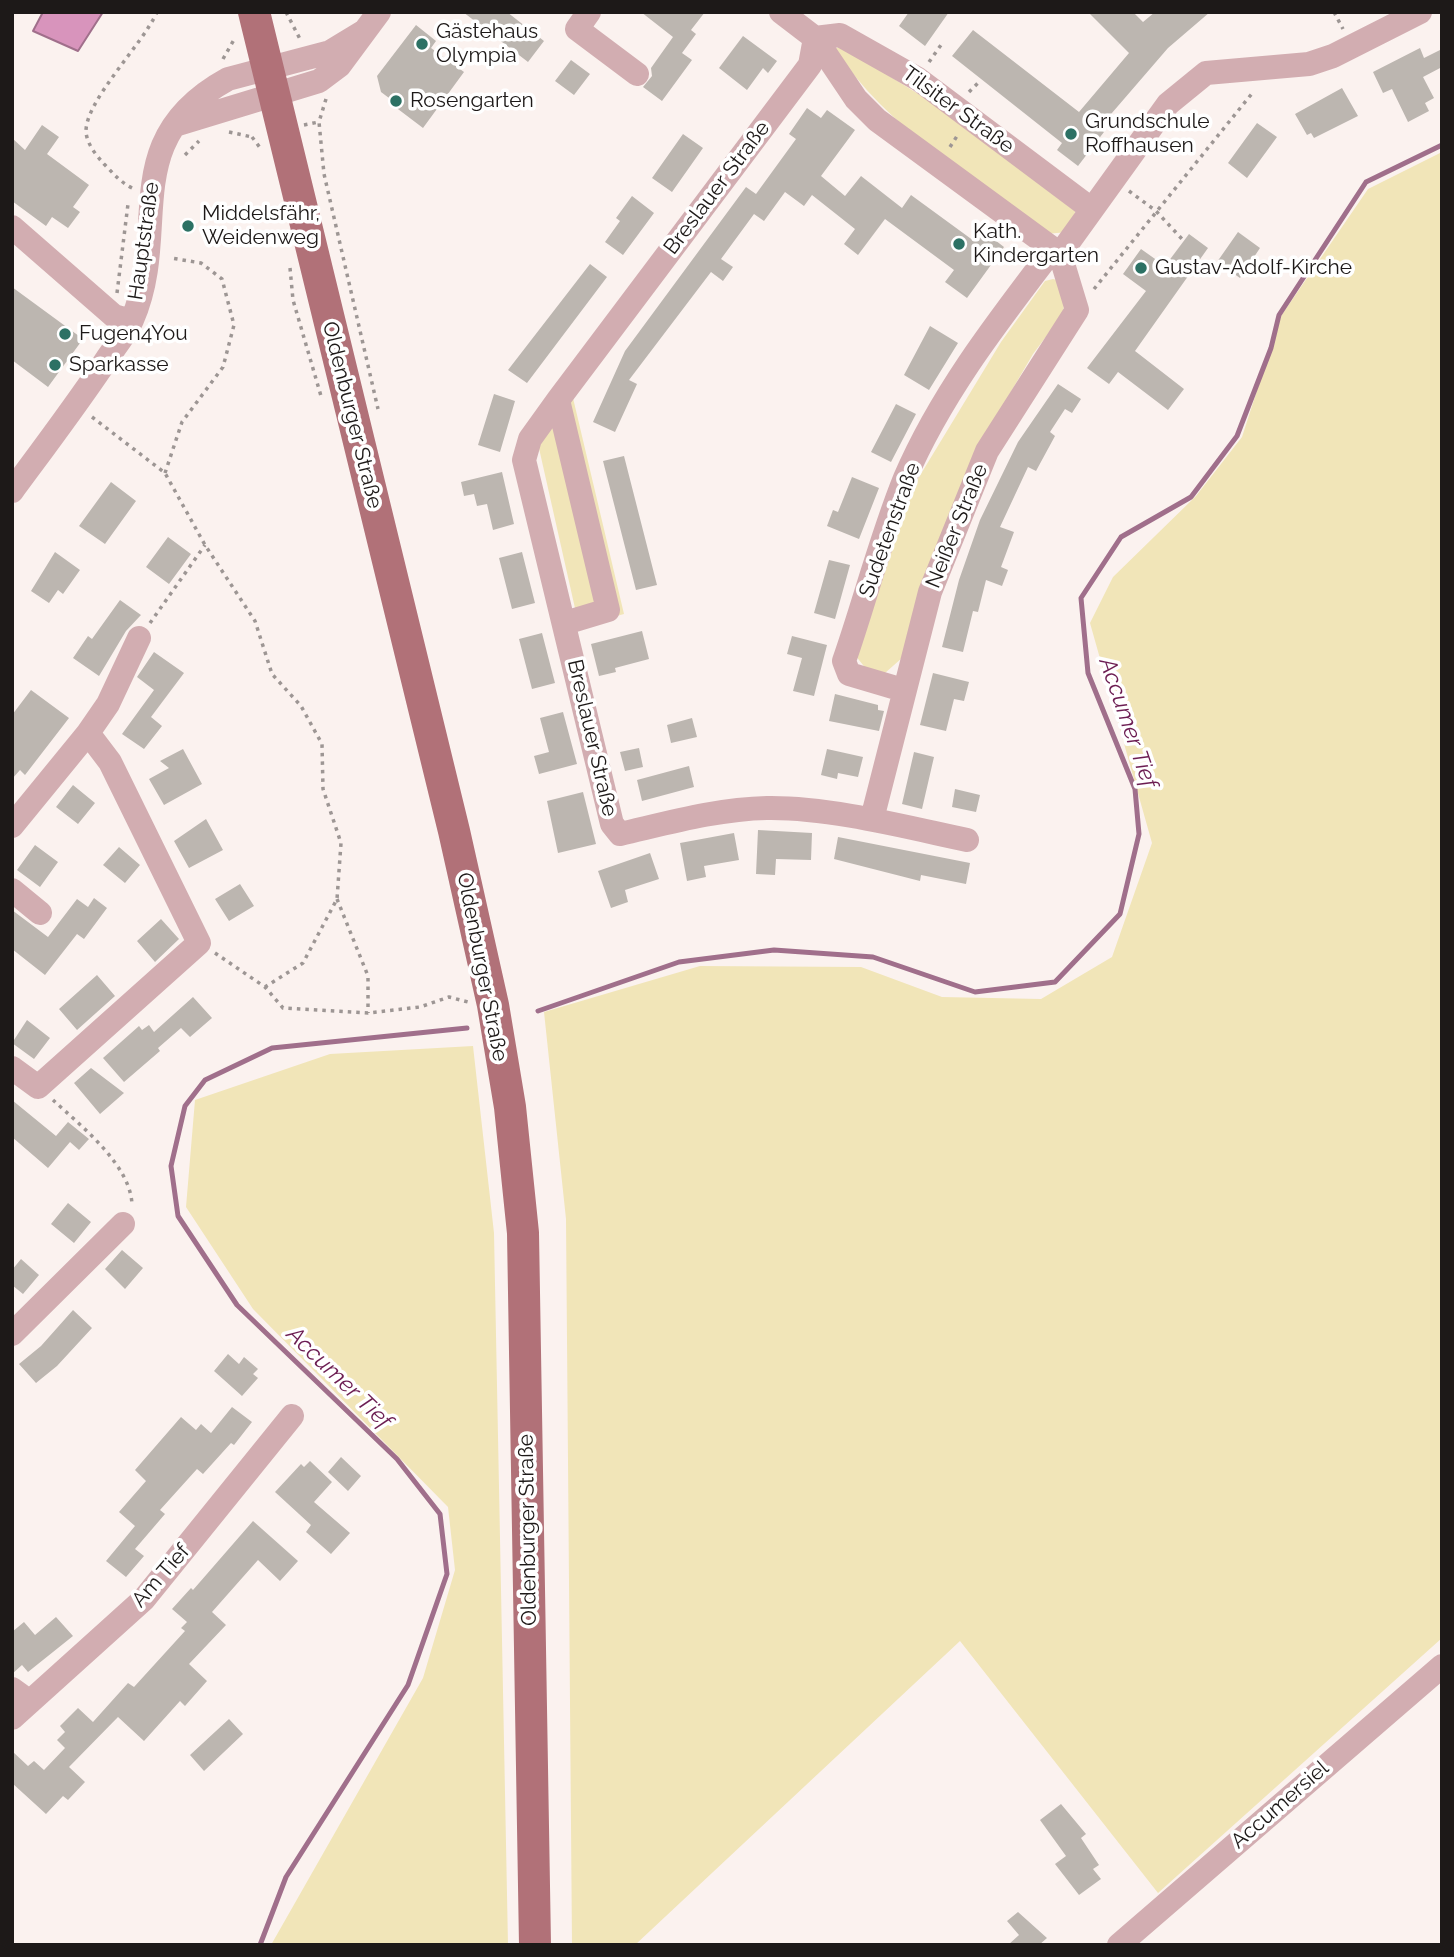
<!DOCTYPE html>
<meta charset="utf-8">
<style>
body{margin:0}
#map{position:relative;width:1454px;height:1957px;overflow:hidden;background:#fbf2ef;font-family:Raleway,sans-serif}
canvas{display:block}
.frame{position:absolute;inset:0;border:14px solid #1d1918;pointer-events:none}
</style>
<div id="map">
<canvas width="1454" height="1957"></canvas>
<div class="frame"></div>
</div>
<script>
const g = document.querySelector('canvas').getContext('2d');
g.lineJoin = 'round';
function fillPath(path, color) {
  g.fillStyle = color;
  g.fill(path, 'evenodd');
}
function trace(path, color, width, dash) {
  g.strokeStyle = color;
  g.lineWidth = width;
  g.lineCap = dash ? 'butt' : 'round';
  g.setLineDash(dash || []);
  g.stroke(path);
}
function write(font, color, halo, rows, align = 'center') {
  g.font = font + ' Raleway,sans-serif';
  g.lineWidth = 7;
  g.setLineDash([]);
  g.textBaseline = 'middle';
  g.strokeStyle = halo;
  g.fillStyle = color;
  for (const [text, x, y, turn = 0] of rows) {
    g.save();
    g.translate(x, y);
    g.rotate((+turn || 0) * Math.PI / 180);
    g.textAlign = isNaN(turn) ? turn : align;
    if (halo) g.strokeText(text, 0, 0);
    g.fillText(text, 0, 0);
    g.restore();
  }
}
const green = new Path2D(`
 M841,46L928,100L1075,211L1074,223L1068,232L1046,234C967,176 891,130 834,49Z
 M1442,152V1638L1158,1893L960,1641L635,1945H572L566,1219L544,1012L700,966L861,967L942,997L1041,999L1112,957L1152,843L1090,623L1113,577L1196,496L1242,437L1281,316L1368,189Z
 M1053,279L1060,281L1065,295L1063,314L1033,354L981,443L902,658L885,673L867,670L855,655L916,482L1001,342L1045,281Z
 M569,381L624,614L579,626L534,426Z
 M473,1046L494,1233L508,1945H271L423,1678L455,1570L448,1507L253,1309L186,1207L195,1100L330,1054Z`);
const water = new Path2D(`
 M43,12H103L78,51L33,31Z`);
const stream = new Path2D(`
 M538,1011L679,962L774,950L873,957L975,992L1055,982L1120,914L1139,834L1135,789L1088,673L1081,598L1121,537L1191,497L1237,436L1271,348L1279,315L1366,182L1442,145
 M260,1945L286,1877L408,1685L447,1574L440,1514L397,1459L237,1305L178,1216L171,1166L185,1106L205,1080L272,1048L467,1028`);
const building = new Path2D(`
 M463,12H507L544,41L528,62Z
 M641,12H705L691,30L696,34L682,53L692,60L662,101L643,87L652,76L651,68L673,37Z
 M909,12H949L925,46L899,26Z
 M1088,12H1133L1143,22L1155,12H1210L1168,48L1099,128L1104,132L1078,166L1057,150L1062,143L952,56L973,30L1079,112L1129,53Z
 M416,25L436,41L431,48L464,72L423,128L390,103L389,98L381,92L377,76Z
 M743,36L777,61L768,73L763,68L747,90L719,68Z
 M1420,48L1424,58L1442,49V67L1423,77L1434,98L1425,103L1429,111L1408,122L1392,89L1383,93L1373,72Z
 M571,60L590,74L574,95L555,81Z
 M1342,88L1358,116L1314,138L1311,133L1307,135L1295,114Z
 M807,108L821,118L827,110L855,130L821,176L845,196L861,176L902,208L911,195L974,241L982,230L1004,247L967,298L945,282L954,270L885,219L858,255L844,244L855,229L812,195L804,206L785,192L764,221L754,214L721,259L733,267L723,281L711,272L629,380L637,384L615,432L593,422L625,351L746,187L756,194L796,139L789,134Z
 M1257,123L1277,137L1247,178L1228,163Z
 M42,125L59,137L47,154L89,185L73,207L80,212L68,228L52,217L46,226L12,201V138L25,150Z
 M683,134L703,148L672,192L652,178Z
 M632,196L654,213L623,255L605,242L620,221L616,218Z
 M1238,232L1260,248L1240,278L1217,262Z
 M1189,234L1208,248L1135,351L1184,389L1168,410L1118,372L1109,384L1087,368L1146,291L1123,274L1141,249L1165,266Z
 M590,264L607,277L527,383L508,370Z
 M12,287L83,339L48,387L12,360Z
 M930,326L958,343L929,390L904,375Z
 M1058,384L1081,399L1072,413L1065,409L1050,432L1055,436L1036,471L1028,467L1000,527L1014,532L1001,567L1008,570L1002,586L986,580L978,612L973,611L963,652L942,647L959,580L980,520L1018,442Z
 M494,394L515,401L500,452L478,445Z
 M896,404L916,414L891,462L871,452Z
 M624,456L657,585L636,590L603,461Z
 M502,472L514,524L493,530L487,504L477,506L474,494L464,496L461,482Z
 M852,477L879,488L859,539L827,526L833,510L838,512Z
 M111,482L136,501L105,544L79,526Z
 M168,537L191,554L169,584L146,567Z
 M55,552L80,570L63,594L58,590L49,603L31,591Z
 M522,552L535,603L512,609L499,558Z
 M829,560L850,565L835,619L814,613Z
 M120,600L141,615L126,631L99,676L73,658L88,636L92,639Z
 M642,631L649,659L615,668L616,672L599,676L591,644Z
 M542,633L555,683L532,689L519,639Z
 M792,636L827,645L814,696L793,691L802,658L787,654Z
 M154,652L184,673L151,717L162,726L144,749L122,734L154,690L137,677Z
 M933,673L969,682L964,701L954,699L946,731L920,725Z
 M31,690L69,718L25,775L20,770L12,779V715Z
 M835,694L878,705V710L884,711L879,731L829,721Z
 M563,712L577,764L539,774L534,756L549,752L540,718Z
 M692,718L697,737L671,743L667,725Z
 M639,748L643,767L625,771L620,752Z
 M183,749L202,784L164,805L149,779L169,768L160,761Z
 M827,749L863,757L858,777L838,773L837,779L821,775Z
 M914,752L934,757L922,809L902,804Z
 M689,766L694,787L642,801L637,780Z
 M73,785L95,803L78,824L56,807Z
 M955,789L980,795L976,812L952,807Z
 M583,792L596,844L558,853L547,801Z
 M206,819L223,850L189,868L174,841Z
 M758,830L812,833L811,860L776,859L775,875L756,874Z
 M734,833L739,860L704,866L706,877L687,881L680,843Z
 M838,837L970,863L966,884L921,875L920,881L834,859Z
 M35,845L58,862L40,887L17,870Z
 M119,847L140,865L125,883L103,865Z
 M650,853L659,879L625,890L628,902L611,908L598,871Z
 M240,884L254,906L229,921L215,899Z
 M94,898L107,908L84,939L77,934L45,975L12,949V910L48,937L77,899L88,907Z
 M161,919L179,939L155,962L137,941Z
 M97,975L115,996L77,1030L59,1009Z
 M193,997L212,1018L190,1037L181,1028L158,1048L160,1051L124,1082L103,1058L139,1026L142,1030L149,1025L154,1032Z
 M27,1020L50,1038L34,1059L12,1043Z
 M91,1068L124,1093L100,1114L74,1083Z
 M12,1100L56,1136L68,1122L89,1139L79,1150L70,1142L48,1168L12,1137Z
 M68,1203L91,1222L74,1243L51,1224Z
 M122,1250L143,1268L125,1289L105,1269Z
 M21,1259L39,1275L23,1294L12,1285V1270Z
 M73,1310L92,1328L57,1366L36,1383L19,1364L41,1346Z
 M228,1354L239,1364L244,1357L258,1369L253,1374L258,1378L242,1396L214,1371Z
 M232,1407L252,1422L234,1445L231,1443L203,1474L197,1469L160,1510L165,1514L135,1549L144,1556L126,1577L106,1561L135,1526L119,1512L146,1481L135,1470L181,1417L196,1430L201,1424L211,1433Z
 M341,1457L361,1476L348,1491L328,1472Z
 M310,1461L332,1482L314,1502L350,1533L331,1554L306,1532L311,1525L275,1492L301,1464L304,1467Z
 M253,1521L298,1561L280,1581L258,1560L212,1612L226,1625L189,1664L207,1681L185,1706L180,1701L144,1741L118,1717L69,1767L85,1782L68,1800L63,1796L46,1814L12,1783V1751L28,1766L34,1761L44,1770L65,1748L57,1740L65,1732L60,1726L78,1708L93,1722L128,1683L134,1687L185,1631L181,1628L187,1622L172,1609L191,1588L193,1590Z
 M56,1617L73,1636L28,1672L22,1665L12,1674V1632L24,1622L35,1635Z
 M229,1719L243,1734L204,1771L190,1755Z
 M1061,1804L1086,1834L1081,1838L1099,1865L1093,1869L1101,1879L1079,1895L1055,1864L1066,1856L1040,1820Z
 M1018,1912L1047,1938L1039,1945H1008L1019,1935L1007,1921Z`);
const path = new Path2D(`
 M286,12L300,39
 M1334,12L1343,29
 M223,59L235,38
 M929,62L941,45
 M969,92L980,81
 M326,99L319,122L324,174L378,409
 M304,125L319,122
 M229,132L252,137
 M252,137L261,149
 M950,147L959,133
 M185,155L199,141
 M132,188C120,182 113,173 104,164C96,155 87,144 86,132C85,101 143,44 157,12
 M1129,191L1156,211L1182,239
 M290,268L293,300L321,396
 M1094,289L1254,91
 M117,293L128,204
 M92,417L165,473L205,545L255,621L272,674L301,706L322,744L323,789L341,843L337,899L303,963L265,987
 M165,473L182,422L223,367L234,325L222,279L201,263L171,258
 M150,623L205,545
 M337,899L368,976V1013
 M215,953L265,987L283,1008L368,1013L420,1007L449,997L468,1002
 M53,1100C81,1126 132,1166 132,1206`);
const minor = new Path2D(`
 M589,12L577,29L637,74
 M781,12L815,38L856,99L877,120L1053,249
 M815,38L840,35L918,79L1090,208
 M178,124L319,81L339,66L379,12
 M12,227L114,316L131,321
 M1060,254L1168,104L1206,73L1309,64L1333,56L1420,12
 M558,400L530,439L524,460L612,824L620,834C668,823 717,809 767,808C829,807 906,827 967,840
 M12,491C43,449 74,408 103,365C112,350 125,336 132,320C172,229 115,141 228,79L330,52L363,32
 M565,623L608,610L558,400L810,65L815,38
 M903,690L849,674L844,661C865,601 881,537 905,478C941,394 998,321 1053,249L1060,254
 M872,819L930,592L987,451L1077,310L1060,254
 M12,826L88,733
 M12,890L40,913
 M12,1068L38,1087L199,943L110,762L88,733L108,704L139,638
 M12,1334L123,1224
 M12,1689L30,1702
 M12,1718L144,1599L292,1416
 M1119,1945L1442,1666`);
const major = new Path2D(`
 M254,12L454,831L493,1005L510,1107L523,1233L535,1945`);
const markers = [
 [422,44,7,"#2c7164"],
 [396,101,7,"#2c7164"],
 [1071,134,7,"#2c7164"],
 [188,226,7,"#2c7164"],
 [959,244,7,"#2c7164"],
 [1141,268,7,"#2c7164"],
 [65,334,7,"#2c7164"],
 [55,365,7,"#2c7164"]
];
const poiNames = [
 ["Gästehaus",436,32],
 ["Olympia",436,56],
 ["Rosengarten",410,101],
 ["Grundschule",1085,122],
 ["Roffhausen",1085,146],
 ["Middelsfähr,",202,214],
 ["Weidenweg",202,238],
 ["Kath.",973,232],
 ["Kindergarten",973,256],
 ["Gustav-Adolf-Kirche",1155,268],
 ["Fugen4You",79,334],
 ["Sparkasse",69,365]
];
const streetNames = [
 ["Tilsiter Straße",958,110,36],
 ["Breslauer Straße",717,188,-53],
 ["Hauptstraße",144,241,-82],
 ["Oldenburger Straße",352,415,76],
 ["Neißer Straße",957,526,-68],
 ["Sudetenstraße",890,530,-70],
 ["Breslauer Straße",592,738,77],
 ["Oldenburger Straße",482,967,79],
 ["Oldenburger Straße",528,1530,-91],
 ["Am Tief",161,1576,-49],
 ["Accumersiel",1280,1805,-41]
];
const waterNames = [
 ["Accumer Tief",1128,723,71],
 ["Accumer Tief",339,1378,44]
];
fillPath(green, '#f1e5b8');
fillPath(water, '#d894bc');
trace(water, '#a06f8b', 2);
trace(stream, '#a06f8b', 5);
fillPath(building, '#bcb6b0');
trace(path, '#9d9694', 3.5, [3.5, 5]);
trace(minor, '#d2adb1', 24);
trace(major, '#b17178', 32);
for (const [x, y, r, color] of markers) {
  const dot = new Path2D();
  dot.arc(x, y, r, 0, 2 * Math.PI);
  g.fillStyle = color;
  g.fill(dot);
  trace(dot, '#fff', 2.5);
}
write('21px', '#1d1918', '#fff', poiNames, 'left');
write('21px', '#1d1918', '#fff', streetNames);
write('italic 23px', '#6c1d52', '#fff', waterNames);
</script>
